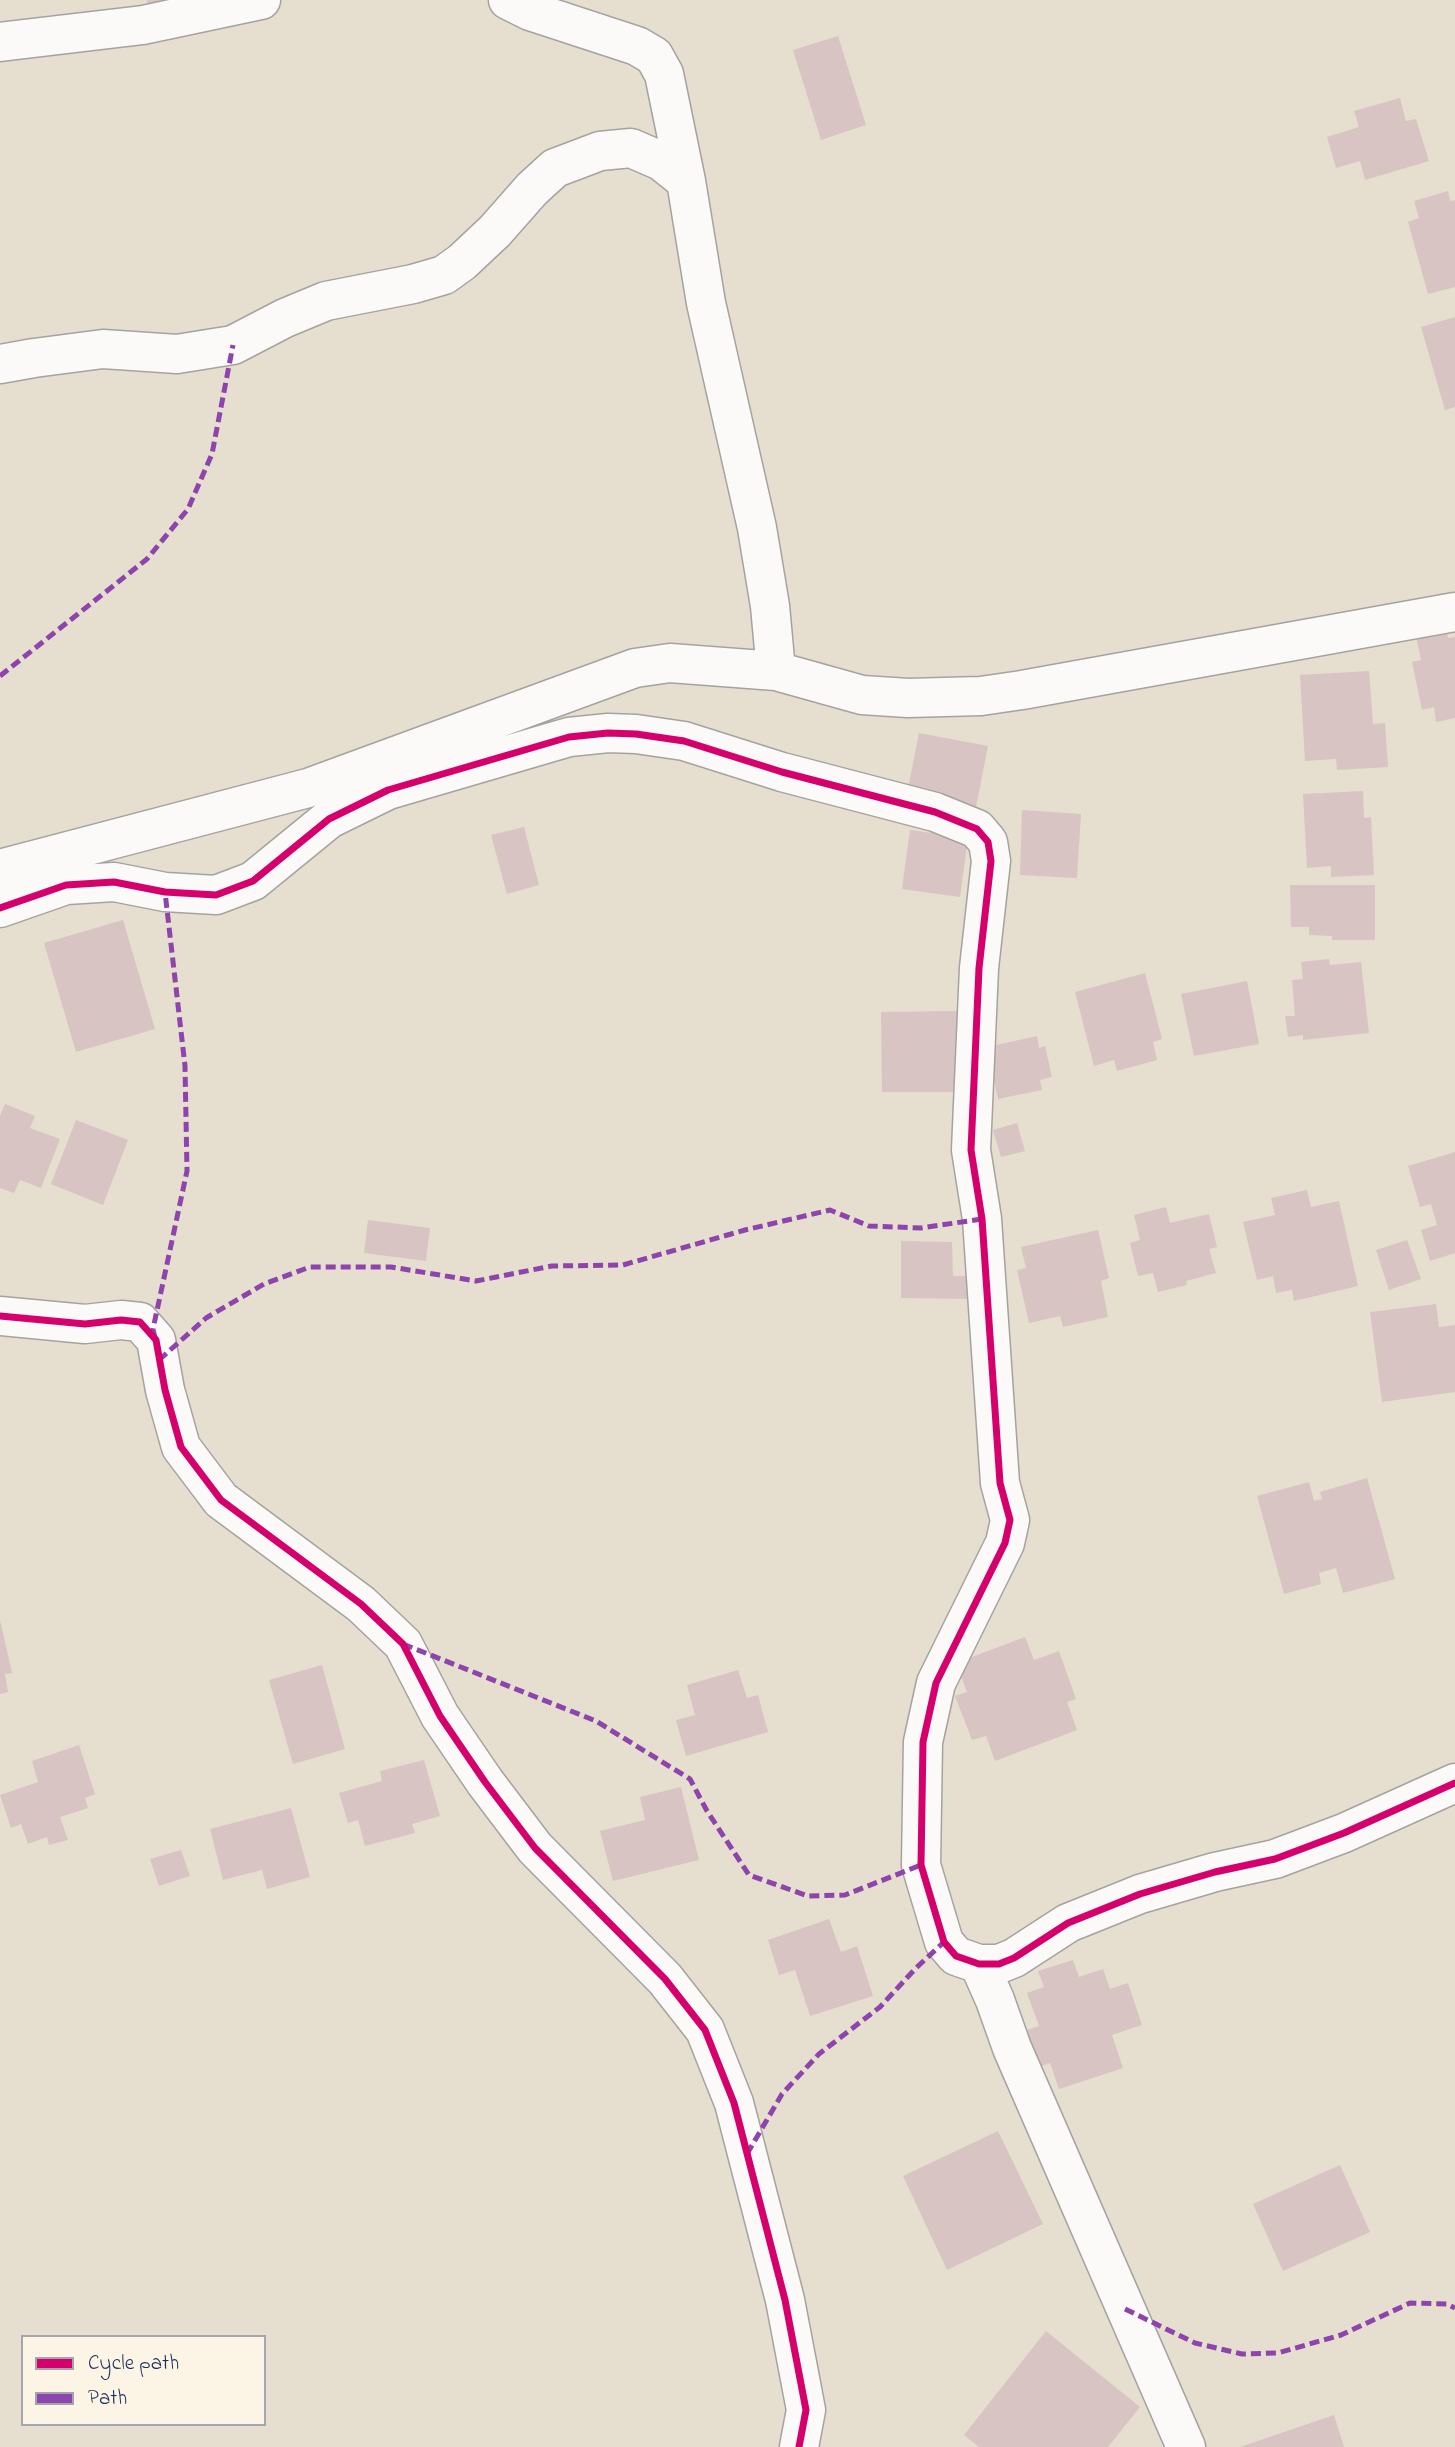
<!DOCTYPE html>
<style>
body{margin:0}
#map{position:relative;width:1455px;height:2447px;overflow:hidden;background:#e6dece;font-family:"Indie Flower",sans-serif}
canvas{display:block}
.legend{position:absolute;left:21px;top:2335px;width:245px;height:91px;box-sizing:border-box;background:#fcf5e5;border:2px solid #a2a6af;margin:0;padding:9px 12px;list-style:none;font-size:21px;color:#1b2f5e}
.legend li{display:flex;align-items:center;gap:14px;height:35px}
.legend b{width:35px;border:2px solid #a2a6af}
</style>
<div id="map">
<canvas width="1455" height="2447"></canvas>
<ul class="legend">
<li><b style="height:9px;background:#d6006c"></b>Cycle path</li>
<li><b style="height:9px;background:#8e44ad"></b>Path</li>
</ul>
</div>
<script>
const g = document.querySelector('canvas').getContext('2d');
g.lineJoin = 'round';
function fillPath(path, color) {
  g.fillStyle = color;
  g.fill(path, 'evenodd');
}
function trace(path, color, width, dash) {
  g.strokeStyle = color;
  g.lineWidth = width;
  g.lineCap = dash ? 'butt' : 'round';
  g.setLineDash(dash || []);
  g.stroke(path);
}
const building = new Path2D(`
 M147,0H173L149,12Z
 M838,36L866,125L821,140L793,50Z
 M1400,98L1406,121L1416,119L1429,161L1365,180L1360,161L1336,168L1327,137L1359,127L1354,111Z
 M1448,191L1450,201L1455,200V287L1428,294L1408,222L1419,218L1414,201Z
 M1455,317V407L1445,410L1421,327Z
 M1446,630L1448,638L1455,637V718L1436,722L1434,707L1422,710L1412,662L1421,660L1416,636Z
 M1369,671L1373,724L1385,723L1388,767L1337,770L1336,759L1305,761L1300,675Z
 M919,733L988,746L976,807L907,794Z
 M1363,791L1364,818L1371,817L1374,875L1331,877V866L1307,868L1303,794Z
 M1022,810L1081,814L1077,878L1020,875Z
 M524,827L539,885L507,894L491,835Z
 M910,830L968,838L960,897L902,889Z
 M1290,885H1375V940H1332V936L1309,935V927H1291Z
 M123,920L155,1029L76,1052L44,943Z
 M1329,959L1330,965L1361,962L1369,1033L1303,1040V1035L1288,1037L1285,1016H1295L1292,980L1303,979L1301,962Z
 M1145,973L1162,1039L1153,1042L1157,1060L1117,1071L1114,1060L1094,1066L1075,992Z
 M1247,981L1259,1044L1194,1056L1181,994Z
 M957,1011L958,1092H882L881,1012Z
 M1037,1036L1039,1048L1045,1046L1052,1077L1040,1080L1042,1090L998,1099L987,1047Z
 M5,1104L35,1116L30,1128L60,1139L41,1188L20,1180L14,1193L0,1188V1116Z
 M76,1120L128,1140L103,1205L51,1184Z
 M1017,1123L1025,1151L1001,1157L993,1130Z
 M1455,1152V1253L1430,1261L1421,1230L1437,1225L1431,1204L1420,1207L1408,1166Z
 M1307,1190L1311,1207L1339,1201L1358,1286L1294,1301L1292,1290L1276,1293L1273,1276L1257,1280L1243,1222L1275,1215L1271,1198Z
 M1166,1207L1170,1223L1209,1214L1217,1247L1209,1249L1216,1273L1186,1281L1187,1285L1158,1292L1153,1273L1138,1276L1130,1243L1140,1240L1134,1215Z
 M368,1220L430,1228L426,1261L364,1253Z
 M1098,1230L1109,1278L1101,1281L1108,1317L1063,1327L1060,1316L1029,1323L1017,1270L1026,1268L1021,1247Z
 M1407,1240L1421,1279L1389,1290L1376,1250Z
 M901,1241L952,1242L953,1276H972L971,1299L901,1298Z
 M1436,1304L1439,1327L1455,1325V1392L1382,1402L1370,1312Z
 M1367,1478L1395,1579L1343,1593L1336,1568L1319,1573L1321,1584L1284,1594L1257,1496L1309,1482L1314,1501L1322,1499L1320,1492Z
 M0,1620L12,1673L5,1674L8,1692L0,1694Z
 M1025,1637L1034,1660L1059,1651L1076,1699L1067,1702L1077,1730L995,1761L986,1736L972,1740L955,1696L967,1692L956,1663Z
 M322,1665L345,1749L293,1764L269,1680Z
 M738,1670L747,1698L758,1695L768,1732L686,1756L676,1720L695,1715L687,1685Z
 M79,1745L95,1794L85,1798L88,1808L60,1817L68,1840L49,1845L47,1837L28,1844L21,1824L11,1828L0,1795L38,1782L32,1761Z
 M424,1760L440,1816L412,1824L415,1833L365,1846L358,1820L348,1823L339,1793L382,1781L380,1771Z
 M681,1787L699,1860L613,1881L600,1831L645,1820L640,1797Z
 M291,1808L310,1877L267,1889L262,1870L223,1880L210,1829Z
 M181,1850L190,1876L159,1886L150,1859Z
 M829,1919L841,1952L857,1946L873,1996L810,2016L795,1970L779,1975L768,1940Z
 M1073,1960L1079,1977L1103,1969L1110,1989L1128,1983L1142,2025L1112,2035L1123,2068L1059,2089L1050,2063L1030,2070L1018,2033L1039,2026L1027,1993L1044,1987L1038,1971Z
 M998,2131L1043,2224L947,2270L903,2176Z
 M1340,2165L1370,2232L1283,2271L1253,2204Z
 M1046,2331L1140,2407L1108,2447H979L964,2435Z
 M1334,2415L1344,2447H1240Z`);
const minor = new Path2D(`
 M508,0L530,11L637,46L654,56L664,74L686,181L706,303L757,528L770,606L776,671
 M0,42L143,25L261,0
 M0,364L34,358L103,349L177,354L233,345L285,318L326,301L413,284L444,275L462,262L495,231L532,189L555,168L600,151L631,148L661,161L686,181
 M0,869L308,788L635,668L670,663L776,671L862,695L908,698L981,696L1022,690L1455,612
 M0,908L66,885L114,882L165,892L216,895L253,881L329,819L388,790L569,737L608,733L636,734L684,741L782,772L935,812L977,829L988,842L991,861L979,968L971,1150L982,1219L1000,1483L1010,1520L1005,1543L936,1683L923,1742L921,1865L944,1942L956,1956L979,1964H999L1014,1958L1068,1923L1140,1894L1215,1872L1275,1859L1344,1833L1455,1783
 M0,1316L85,1324L121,1320L140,1322L156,1340L165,1390L181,1447L221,1500L361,1604L403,1644L440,1716L485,1782L535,1848L665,1979L705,2030L734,2103L785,2300L806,2410L799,2447
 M979,1964L995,2000L1012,2048L1186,2447`);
const quiet = new Path2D(`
 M0,676L147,559L188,509L212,454L233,345
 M155,1338L153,1329L187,1171L185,1066L165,892
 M159,1360L206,1318L264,1284L310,1267H391L476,1281L552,1266L623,1265L745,1230L830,1210L869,1226L921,1228L982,1219
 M403,1644L596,1721L690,1779L707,1811L749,1875L808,1896L845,1895L921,1865
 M747,2154L782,2094L819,2054L880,2007L916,1968L944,1942
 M1125,2309L1195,2343L1242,2354L1278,2353L1341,2335L1410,2303L1447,2304L1455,2308`);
const cycleway = new Path2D(`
 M0,908L66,885L114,882L165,892L216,895L253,881L329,819L388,790L569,737L608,733L636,734L684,741L782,772L935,812L977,829L988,842L991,861L979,968L971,1150L982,1219L1000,1483L1010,1520L1005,1543L936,1683L923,1742L921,1865L944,1942L956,1956L979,1964H999L1014,1958L1068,1923L1140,1894L1215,1872L1275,1859L1344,1833L1455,1783
 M0,1316L85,1324L121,1320L140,1322L156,1340L165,1390L181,1447L221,1500L361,1604L403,1644L440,1716L485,1782L535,1848L665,1979L705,2030L734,2103L785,2300L806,2410L799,2447`);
fillPath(building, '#d8c5c3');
trace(minor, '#a5a39f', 41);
trace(minor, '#fbfaf8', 38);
trace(quiet, '#8e44ad', 5, [10, 5]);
trace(cycleway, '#d6006c', 7);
</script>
